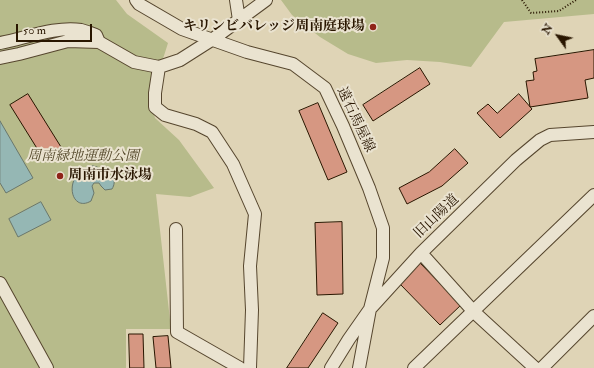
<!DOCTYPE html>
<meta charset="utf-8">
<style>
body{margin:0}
#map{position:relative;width:594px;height:368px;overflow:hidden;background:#dfd4b6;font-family:"IM FELL Double Pica",serif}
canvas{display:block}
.north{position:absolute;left:538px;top:16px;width:40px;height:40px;-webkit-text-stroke:3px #eae3d0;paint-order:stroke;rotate:303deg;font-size:11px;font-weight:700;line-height:16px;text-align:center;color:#291600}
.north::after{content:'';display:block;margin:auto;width:14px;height:18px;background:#291600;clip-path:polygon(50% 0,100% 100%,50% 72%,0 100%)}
.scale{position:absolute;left:16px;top:24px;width:76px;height:18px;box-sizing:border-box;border:2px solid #291600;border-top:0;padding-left:5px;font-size:12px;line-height:14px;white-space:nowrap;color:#291600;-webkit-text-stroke:3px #eae3d0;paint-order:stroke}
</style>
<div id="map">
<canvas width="594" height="368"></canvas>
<div class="north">N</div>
<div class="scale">50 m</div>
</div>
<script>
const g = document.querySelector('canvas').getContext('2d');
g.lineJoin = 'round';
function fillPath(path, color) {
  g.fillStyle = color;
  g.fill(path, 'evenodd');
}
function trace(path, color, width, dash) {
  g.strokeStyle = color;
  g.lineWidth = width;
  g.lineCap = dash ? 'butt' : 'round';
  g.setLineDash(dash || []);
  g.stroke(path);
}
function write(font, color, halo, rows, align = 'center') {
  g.font = font + ' "IM FELL Double Pica","Noto Serif JP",serif';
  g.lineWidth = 4;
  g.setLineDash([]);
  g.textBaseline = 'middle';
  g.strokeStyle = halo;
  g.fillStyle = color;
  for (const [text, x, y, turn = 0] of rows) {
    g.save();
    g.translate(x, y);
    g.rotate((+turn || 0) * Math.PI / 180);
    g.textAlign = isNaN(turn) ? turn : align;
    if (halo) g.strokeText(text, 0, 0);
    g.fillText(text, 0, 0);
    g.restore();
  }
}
const green = new Path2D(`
 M0,0H116L127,14L168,43L150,100L155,118L179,140L214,188L190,197L156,194L171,329H126V368H0Z
 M281,0H594V14L504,22L471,67L440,62L407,60L376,63L348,54L320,37L292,15Z`);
const water = new Path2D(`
 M0,121L33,178L6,193L0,183Z
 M93,166L97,167L102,170L103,176C113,172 117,181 112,189L105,190L101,186L99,183H94L92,186L94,193L91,201C69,214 62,171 93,166Z
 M41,202L51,220L18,237L9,219Z`);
const building = new Path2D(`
 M594,50V78L585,80L588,98L530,107L526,81L534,80L533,72L537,71L535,59Z
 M420,68L430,84L373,121L363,105Z
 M28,94L61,147L43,158L10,105Z
 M519,94L532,109L500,138L477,113L488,104L497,113Z
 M318,103L347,172L328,180L299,111Z
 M455,149L468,163L442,186L407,204L399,188L429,172Z
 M342,222L343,294L317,295L315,223Z
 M420,263L461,305L440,325L399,283Z
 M323,313L338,323L308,368H287Z
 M129,334H143L144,368H130Z
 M168,336L171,368H156L153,337Z`);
const path = new Path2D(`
 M522,0L531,13L559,11L576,0`);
const minor = new Path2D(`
 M136,0L139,4L182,29L247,52L293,64L325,88L343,126L369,188L383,228V258L370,309L359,368
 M236,0L239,20
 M0,43C26,38 56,26 81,30C86,31 92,34 96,35L99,42
 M0,58L19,54L68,41L99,42L134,62L159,67L180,60L213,39L266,0
 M159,67L155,93V107L165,115L196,124L212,132L233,164L255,214L250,266L252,310L250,368
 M176,229L177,332L240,368
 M421,253L474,312L535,368
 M0,283L47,368
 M331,368L349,339L370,309L421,253L516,160L540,140L550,135L594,132
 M414,368L594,195
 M542,368L594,316`);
const markers = [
 [373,27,4,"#8f2418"],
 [60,176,4,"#8f2418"]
];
const poiNames = [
 ["キリンビバレッジ周南庭球場",365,27],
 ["周南市水泳場",68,176,"left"]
];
const streetNames = [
 ["遠石馬屋線",355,120,65],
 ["旧山陽道",437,217,-44]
];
const parkNames = [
 ["周南緑地運動公園",83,157]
];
fillPath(green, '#b7bb8b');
fillPath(water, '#95b7b4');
trace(water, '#6a776c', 1);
fillPath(building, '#d69782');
trace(building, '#291600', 1);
trace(minor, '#56462e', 14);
trace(path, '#291600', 2, [1, 2]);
trace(minor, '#eae3d0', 12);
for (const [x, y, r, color] of markers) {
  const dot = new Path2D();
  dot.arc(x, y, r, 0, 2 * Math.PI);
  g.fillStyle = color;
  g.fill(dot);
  trace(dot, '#eae3d0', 1.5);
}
write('bold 14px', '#291600', '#eae3d0', poiNames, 'right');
write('14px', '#291600', '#eae3d0', streetNames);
write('italic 14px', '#54482a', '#eae3d0', parkNames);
</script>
